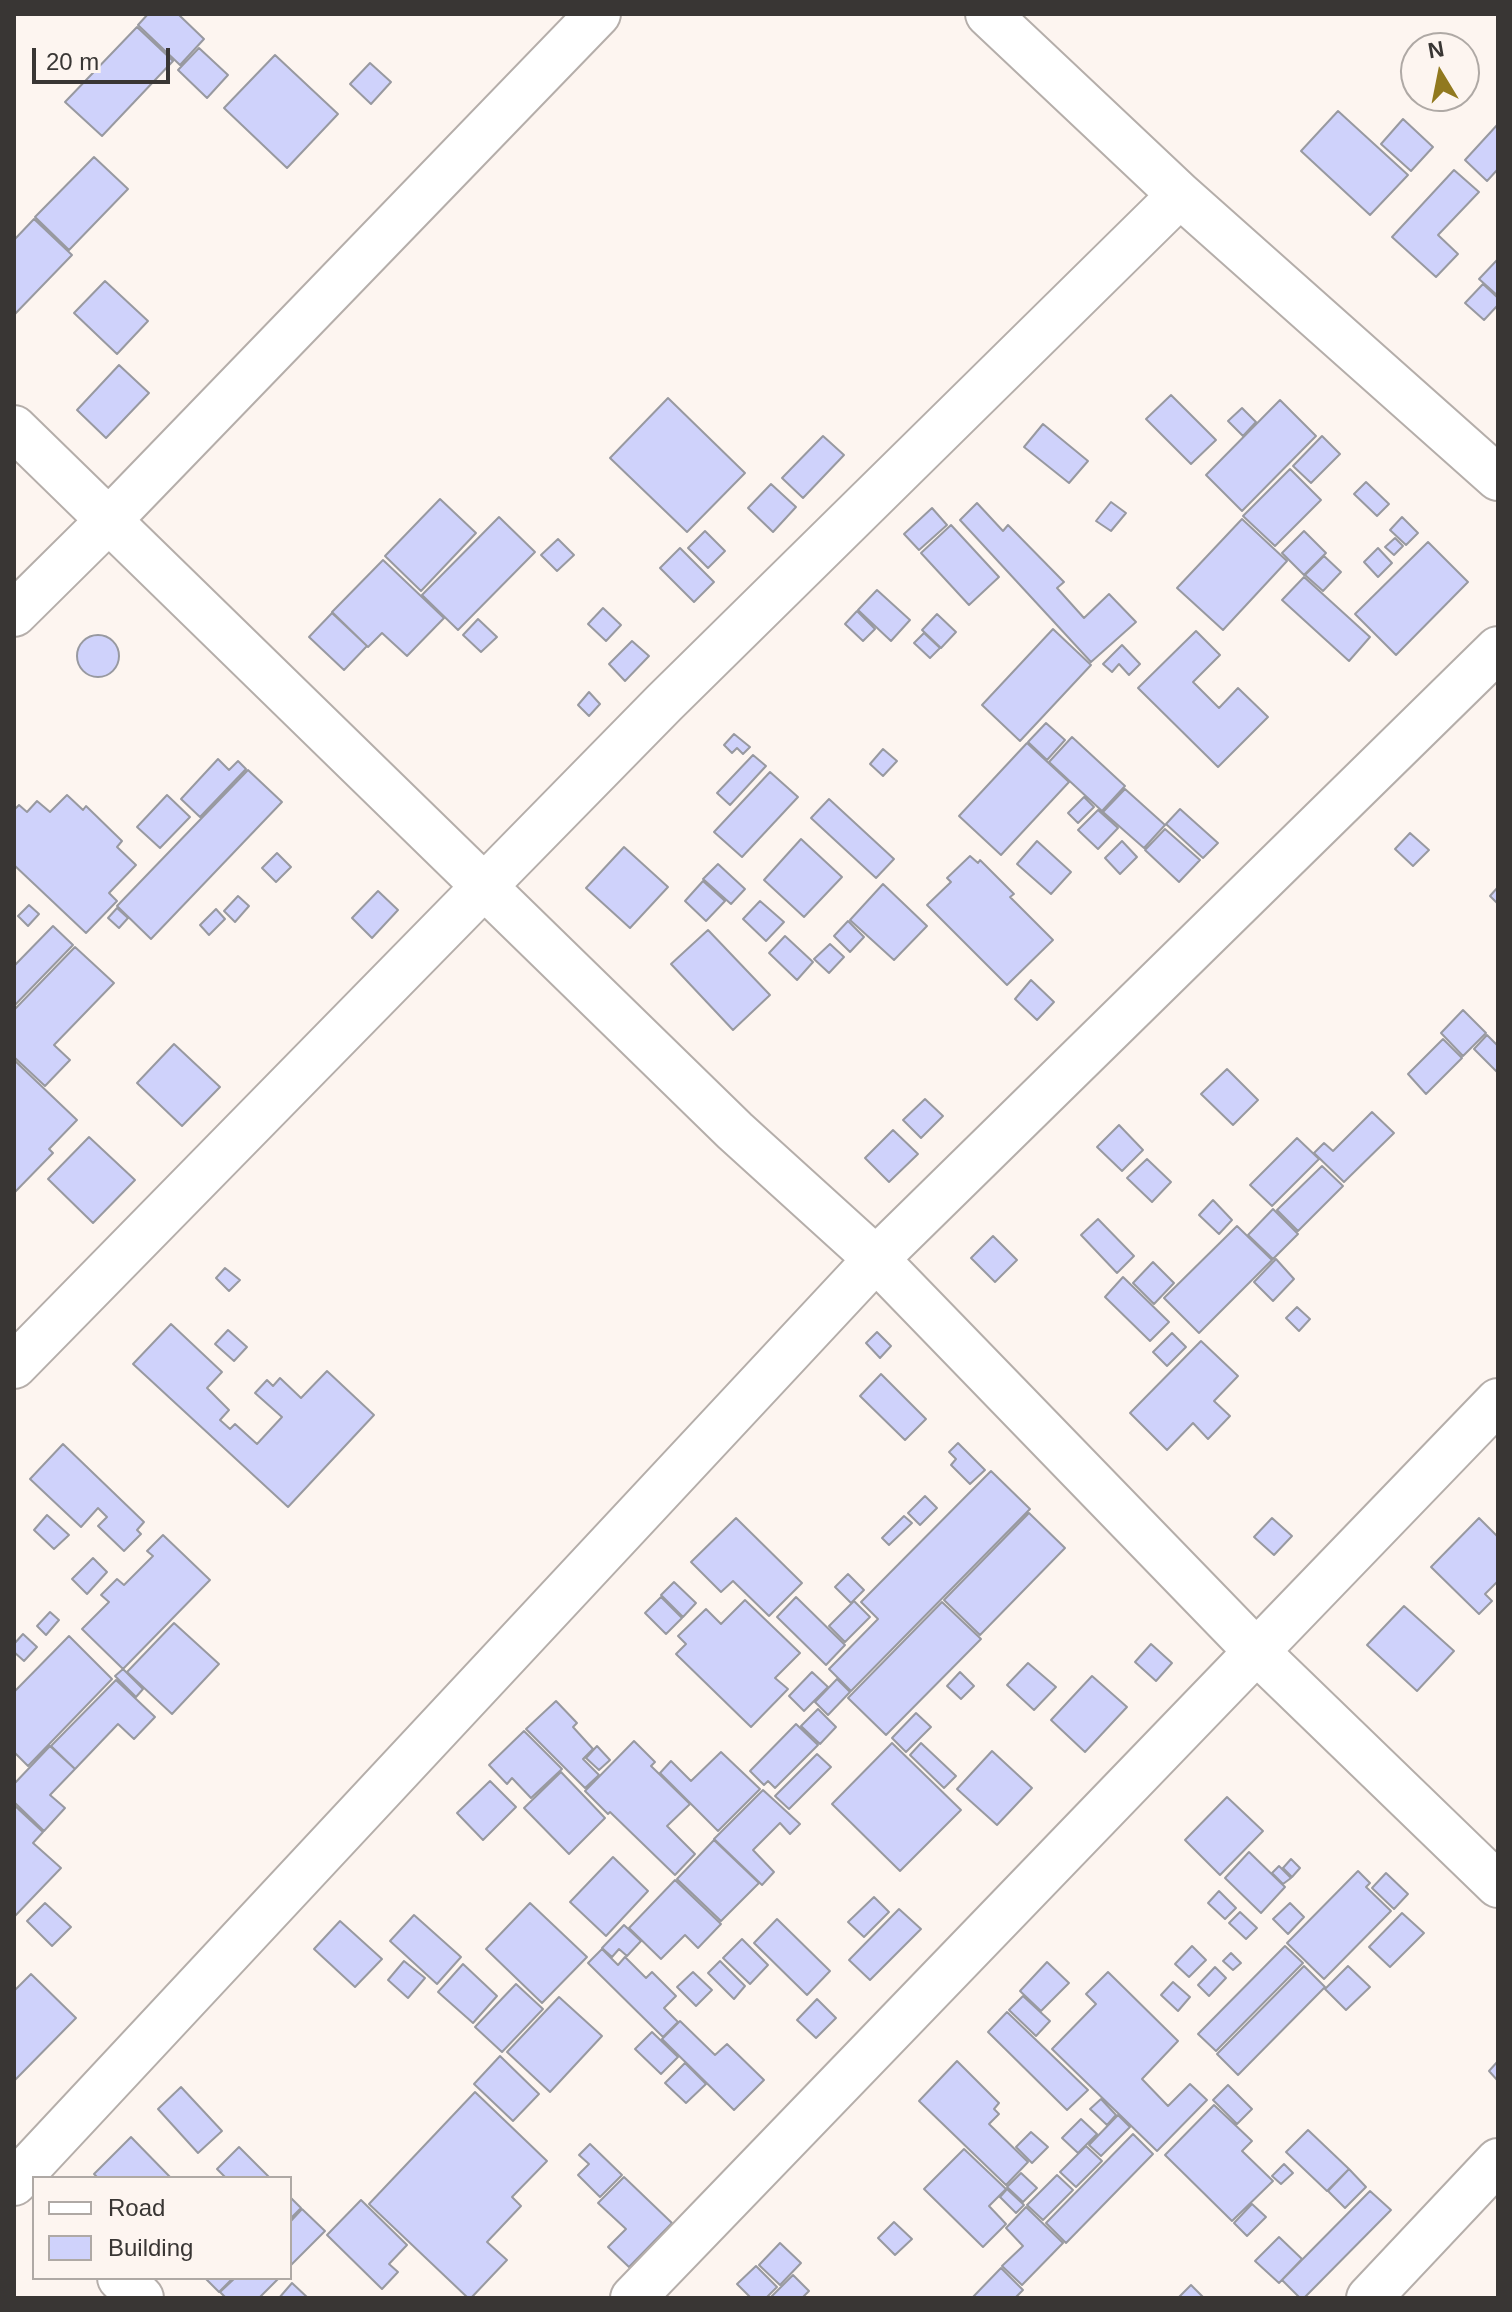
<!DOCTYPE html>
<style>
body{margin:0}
#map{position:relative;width:1512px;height:2312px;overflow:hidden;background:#fdf5f0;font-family:Helvetica,sans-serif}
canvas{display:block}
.frame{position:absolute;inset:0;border:16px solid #393634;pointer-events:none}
.legend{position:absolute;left:32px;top:2176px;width:260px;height:104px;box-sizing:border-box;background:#fdf5f0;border:2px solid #afa9a5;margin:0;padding:10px 14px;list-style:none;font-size:24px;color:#393634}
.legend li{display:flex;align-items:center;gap:16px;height:40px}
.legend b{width:40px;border:2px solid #afa9a5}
.north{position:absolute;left:1400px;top:32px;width:80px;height:80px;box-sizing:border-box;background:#fdf5f0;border:2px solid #afa9a5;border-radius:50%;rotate:350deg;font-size:22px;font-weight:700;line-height:32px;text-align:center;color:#393634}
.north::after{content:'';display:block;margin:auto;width:28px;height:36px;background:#91791f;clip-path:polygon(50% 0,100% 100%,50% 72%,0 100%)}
.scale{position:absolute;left:32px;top:48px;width:138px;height:36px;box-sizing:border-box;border:4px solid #393634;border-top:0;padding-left:10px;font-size:24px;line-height:28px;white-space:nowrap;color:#393634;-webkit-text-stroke:6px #fdf5f0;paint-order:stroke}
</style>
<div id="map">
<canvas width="1512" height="2312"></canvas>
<div class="frame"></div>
<ul class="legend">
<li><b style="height:10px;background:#fff"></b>Road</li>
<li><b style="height:22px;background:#cfd2fb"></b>Building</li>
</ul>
<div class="north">N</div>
<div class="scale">20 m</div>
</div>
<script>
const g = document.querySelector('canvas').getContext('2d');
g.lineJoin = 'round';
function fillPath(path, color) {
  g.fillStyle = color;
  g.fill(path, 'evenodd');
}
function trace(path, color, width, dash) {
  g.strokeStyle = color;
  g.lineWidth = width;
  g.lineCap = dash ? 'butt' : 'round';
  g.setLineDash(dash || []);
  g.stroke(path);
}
const building = new Path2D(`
 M148,14H178L204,39L180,65L138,25Z
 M137,27L173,61L102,136L65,102Z
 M199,48L228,75L207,98L178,70Z
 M275,55L338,114L287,168L224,108Z
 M370,63L391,82L371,104L350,84Z
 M1338,111L1408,175L1370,215L1301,151Z
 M1403,119L1433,147L1411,171L1381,144Z
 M1498,124V169L1487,181L1465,160Z
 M94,157L128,189L69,250L35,217Z
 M1454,170L1479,192L1438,235L1458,254L1436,277L1392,237Z
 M34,219L72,255L14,315V240Z
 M1498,259V296L1479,279Z
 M105,281L148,321L117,354L74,313Z
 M1483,284L1498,298V305L1484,320L1465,303Z
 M119,365L149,393L106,438L77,410Z
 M1171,395L1216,440L1191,464L1146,419Z
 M668,398L745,473L687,532L610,458Z
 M1280,400L1316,436L1242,511L1206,475Z
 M1242,408L1256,422L1243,436L1228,421Z
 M1043,424L1088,461L1069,483L1024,447Z
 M823,436L844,455L803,498L782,478Z
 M1322,436L1340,454L1311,483L1293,466Z
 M1290,469L1321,500L1275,546L1243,516Z
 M1366,482L1389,504L1377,516L1354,494Z
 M771,484L796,507L773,532L748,508Z
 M440,499L476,533L421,591L385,556Z
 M1111,502L1126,513L1111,531L1096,521Z
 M977,503L1003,531L1008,525L1064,582L1057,588L1084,618L1109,594L1136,622L1091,662L960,520Z
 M932,508L947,525L919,550L904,534Z
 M499,517L535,552L458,630L422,595Z
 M1402,517L1418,533L1406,545L1390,530Z
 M1242,519L1287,561L1223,630L1177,588Z
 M951,525L999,577L969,605L921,553Z
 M705,531L725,551L708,568L688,548Z
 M1304,531L1326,553L1304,575L1282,553Z
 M1395,538L1403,546L1394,555L1385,547Z
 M558,539L574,555L557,571L541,555Z
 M1428,542L1468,582L1396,655L1355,614Z
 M680,548L714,582L694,602L660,568Z
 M1378,548L1392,563L1378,577L1364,562Z
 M1324,556L1341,572L1323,591L1305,575Z
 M383,560L444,618L407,656L382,633L368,647L332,612Z
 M1304,577L1370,637L1349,661L1282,600Z
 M877,590L910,620L891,641L858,610Z
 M603,608L621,625L606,641L588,624Z
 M857,611L875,629L863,641L845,624Z
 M332,613L367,646L344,670L309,637Z
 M937,614L956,632L941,648L922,630Z
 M478,619L497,637L481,652L463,635Z
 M1053,629L1091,665L1020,741L982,705Z
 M1196,631L1220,655L1193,682L1219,708L1238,688L1268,717L1218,767L1138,688Z
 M924,633L940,648L930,658L914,643Z
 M77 656a21 21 0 1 1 42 0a21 21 0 1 1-42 0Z
 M632,641L649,656L625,681L609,664Z
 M1122,645L1140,664L1129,675L1119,664L1112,672L1103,664Z
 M589,692L600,704L589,716L578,705Z
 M1046,723L1065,740L1047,760L1028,742Z
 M734,734L750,747L743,754L737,748L732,753L724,745Z
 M1072,737L1125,786L1102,811L1049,762Z
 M1027,743L1069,782L1001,855L959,816Z
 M883,749L897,761L883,776L870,764Z
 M753,755L766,766L730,805L717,793Z
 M218,759L229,770L238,761L246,769L200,817L181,799Z
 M248,770L282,802L151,939L117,906Z
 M770,772L798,797L742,857L714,832Z
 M1125,789L1165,825L1144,848L1103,812Z
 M67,795L83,810L86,806L122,841L117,847L136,865L109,893L117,901L86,933L14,865V810L19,805L27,812L37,801L50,812Z
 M167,795L190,817L160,848L137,827Z
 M1084,797L1094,807L1078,823L1068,813Z
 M829,799L894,859L876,878L811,818Z
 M1180,809L1218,843L1203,858L1166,824Z
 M1098,810L1118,828L1098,849L1078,830Z
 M1165,829L1200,860L1179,882L1145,850Z
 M1410,833L1429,850L1413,866L1395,849Z
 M801,839L842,877L804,917L764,880Z
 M1037,841L1071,872L1051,894L1017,864Z
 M1122,841L1137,857L1120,874L1105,858Z
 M624,847L668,887L630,928L586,888Z
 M277,853L291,867L276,882L262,868Z
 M970,856L978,863L980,860L1014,894L1010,897L1053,940L1007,985L927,905L951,882L947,878Z
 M718,864L745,889L731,904L703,879Z
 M703,881L725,901L706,921L685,901Z
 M883,884L927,926L894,960L850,920Z
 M1498,887V904L1490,896Z
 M378,891L398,910L372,938L352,918Z
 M238,896L249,906L235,922L224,911Z
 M760,901L784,922L766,941L743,919Z
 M29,905L39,914L28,926L18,916Z
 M117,908L128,918L119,928L108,918Z
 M216,909L225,919L209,935L200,925Z
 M848,921L864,937L850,952L834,936Z
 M53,926L73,945L14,1006V966Z
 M708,930L770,995L733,1030L671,964Z
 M785,936L813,962L797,980L769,953Z
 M830,944L844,957L829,973L814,959Z
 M75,947L114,983L54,1045L70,1060L45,1086L14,1057V1010Z
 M1031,980L1054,1002L1037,1020L1015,999Z
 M1463,1010L1486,1033L1463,1056L1441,1033Z
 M1487,1035L1498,1046V1073L1474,1049Z
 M1443,1039L1462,1058L1426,1094L1408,1074Z
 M174,1044L220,1087L182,1126L137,1083Z
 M14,1060L77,1120L49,1149L53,1153L14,1193Z
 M1227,1069L1258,1100L1233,1125L1201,1094Z
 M925,1099L943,1116L921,1138L903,1120Z
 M1372,1112L1394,1133L1344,1182L1314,1153L1324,1143L1333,1151Z
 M1119,1125L1143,1150L1122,1171L1097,1147Z
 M893,1130L918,1154L889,1182L865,1158Z
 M89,1137L135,1180L93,1223L48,1179Z
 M1297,1138L1319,1159L1272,1206L1250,1185Z
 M1147,1159L1171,1182L1152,1202L1127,1178Z
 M1322,1166L1343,1186L1298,1231L1277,1210Z
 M1213,1200L1232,1220L1219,1234L1199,1215Z
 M1273,1209L1298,1234L1273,1259L1248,1235Z
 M1098,1219L1134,1256L1117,1273L1081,1235Z
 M1237,1226L1272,1260L1199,1333L1164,1298Z
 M993,1236L1017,1260L995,1282L971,1258Z
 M1276,1259L1294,1279L1273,1301L1254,1282Z
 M1153,1262L1174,1283L1154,1304L1133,1283Z
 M225,1268L240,1280L229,1291L216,1278Z
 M1123,1277L1169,1322L1150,1341L1105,1297Z
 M1297,1307L1310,1319L1299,1331L1286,1318Z
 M171,1324L222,1372L207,1388L229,1410L220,1420L230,1429L235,1424L257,1444L282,1417L255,1393L267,1380L273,1386L280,1378L301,1398L327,1371L374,1415L288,1507L133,1364Z
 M228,1330L247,1347L234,1361L215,1344Z
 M877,1332L891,1346L880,1358L866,1343Z
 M1172,1333L1186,1347L1167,1366L1153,1352Z
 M1201,1341L1238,1376L1214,1401L1230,1416L1208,1439L1193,1423L1167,1450L1130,1413Z
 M881,1374L926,1419L905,1440L860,1396Z
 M958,1443L985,1470L970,1484L951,1465L956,1459L949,1452Z
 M63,1444L144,1522L137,1530L141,1534L124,1551L98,1526L107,1517L98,1508L81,1527L30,1479Z
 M991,1471L1030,1509L851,1691L829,1669L878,1619L861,1602Z
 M925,1496L937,1508L920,1525L908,1513Z
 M1029,1513L1065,1548L980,1635L944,1600Z
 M47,1515L69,1535L54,1549L34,1530Z
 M904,1516L912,1523L889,1545L882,1538Z
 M736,1518L802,1583L769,1616L733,1581L721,1592L691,1562Z
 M1272,1518L1292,1536L1274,1555L1254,1537Z
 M1479,1518L1498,1537V1581L1485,1594L1492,1601L1479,1614L1431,1567Z
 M163,1535L210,1580L123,1669L82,1629L109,1602L101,1595L117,1579L124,1585L153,1556L147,1551Z
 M93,1558L107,1572L87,1594L72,1579Z
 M848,1574L864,1590L851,1603L835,1587Z
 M674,1582L696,1603L683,1617L661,1595Z
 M661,1597L682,1618L666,1634L645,1613Z
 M796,1597L845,1645L826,1665L777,1617Z
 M745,1600L800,1653L775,1678L788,1689L751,1727L676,1654L686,1644L678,1636L706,1609L721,1624Z
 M854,1601L870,1617L845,1642L829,1626Z
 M942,1602L981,1639L886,1735L848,1698Z
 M1404,1606L1454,1651L1417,1691L1367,1645Z
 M50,1612L59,1620L46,1635L37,1626Z
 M174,1623L219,1664L172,1714L127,1672Z
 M23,1634L37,1647L24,1661L14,1652V1644Z
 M69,1636L112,1679L28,1766L14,1752V1692Z
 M1151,1644L1172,1663L1156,1681L1135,1662Z
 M1028,1663L1056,1687L1034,1710L1007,1685Z
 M123,1669L143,1689L136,1697L115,1676Z
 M812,1672L828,1687L804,1711L789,1696Z
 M960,1672L974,1686L961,1699L947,1686Z
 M1092,1676L1127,1707L1085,1752L1051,1720Z
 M837,1679L850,1692L828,1715L815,1702Z
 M116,1680L155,1717L134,1739L118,1724L75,1769L51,1746Z
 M556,1701L577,1723L573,1727L593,1749L583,1759L599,1775L585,1788L526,1729Z
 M818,1709L836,1727L820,1744L801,1726Z
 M916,1713L931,1727L906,1752L892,1738Z
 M796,1724L818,1745L775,1788L768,1781L764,1785L750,1771Z
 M524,1731L562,1769L531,1798L512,1778L507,1784L489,1765Z
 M634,1741L655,1762L651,1766L690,1804L667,1826L695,1854L675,1875L610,1812L608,1814L585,1791Z
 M892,1743L961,1810L900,1871L832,1804Z
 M921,1743L956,1776L944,1788L910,1755Z
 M50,1746L75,1769L50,1795L65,1808L44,1831L14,1802V1784Z
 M597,1746L610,1760L599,1770L586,1758Z
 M992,1751L1032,1788L997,1825L957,1789Z
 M721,1752L760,1789L718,1831L660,1773L671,1761L691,1781Z
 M817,1754L831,1767L789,1809L775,1796Z
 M561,1772L605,1818L569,1854L524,1808Z
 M490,1781L516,1807L483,1840L457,1813Z
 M763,1790L800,1824L790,1834L780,1823L753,1850L774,1872L762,1885L714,1839Z
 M1227,1797L1263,1831L1220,1875L1185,1840Z
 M14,1805L43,1832L33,1843L61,1868L14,1917Z
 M714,1840L759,1883L721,1921L677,1879Z
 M1249,1852L1285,1887L1261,1913L1225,1878Z
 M613,1857L648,1891L606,1936L570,1902Z
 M1291,1859L1300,1868L1292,1877L1283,1868Z
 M1279,1866L1291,1878L1283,1884L1272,1873Z
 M1358,1871L1370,1883L1366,1887L1391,1911L1324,1979L1287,1943Z
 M1386,1873L1408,1894L1394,1909L1372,1888Z
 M675,1880L721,1924L698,1948L685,1935L661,1959L629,1928Z
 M1219,1891L1236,1908L1225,1919L1208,1903Z
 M874,1897L889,1912L864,1937L848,1922Z
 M45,1903L71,1927L52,1946L27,1921Z
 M530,1903L587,1957L542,2003L486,1949Z
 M1290,1903L1304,1917L1288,1934L1273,1919Z
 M899,1909L921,1929L870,1980L849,1960Z
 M1240,1912L1257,1928L1246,1939L1229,1923Z
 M1402,1913L1424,1933L1390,1967L1369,1947Z
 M414,1915L461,1957L437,1984L390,1941Z
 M777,1919L830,1971L807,1995L754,1943Z
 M340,1921L382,1959L355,1987L314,1949Z
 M624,1925L641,1941L627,1956L619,1949L612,1957L602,1948Z
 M742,1939L768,1965L750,1984L723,1958Z
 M1192,1946L1206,1960L1189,1977L1175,1964Z
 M1285,1946L1303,1963L1216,2051L1198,2034Z
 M602,1949L618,1965L625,1957L646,1978L652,1972L676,1996L664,2008L678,2022L663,2037L588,1963Z
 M1231,1953L1241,1963L1233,1970L1223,1961Z
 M404,1961L425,1978L408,1998L388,1980Z
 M720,1961L745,1986L734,1999L708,1973Z
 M1047,1962L1069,1983L1041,2011L1020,1991Z
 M463,1964L497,1996L473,2023L438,1992Z
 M1304,1966L1325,1987L1238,2075L1217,2054Z
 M1348,1966L1370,1987L1346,2010L1325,1989Z
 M1215,1967L1226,1978L1209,1996L1198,1985Z
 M693,1972L712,1990L696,2006L677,1987Z
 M1108,1972L1178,2041L1142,2079L1168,2106L1190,2084L1207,2100L1157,2151L1052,2049L1096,2004L1086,1994Z
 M31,1974L76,2018L14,2081V1991Z
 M1173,1982L1190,1997L1178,2011L1161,1995Z
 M516,1984L543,2009L502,2052L475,2027Z
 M1023,1996L1050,2021L1036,2036L1009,2010Z
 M559,1997L602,2036L550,2092L507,2052Z
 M817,1999L836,2018L816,2038L797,2020Z
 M1007,2012L1088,2090L1067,2110L988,2032Z
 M680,2021L715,2055L727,2044L764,2080L734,2110L662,2039Z
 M652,2032L678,2057L661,2074L635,2049Z
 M500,2056L539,2094L513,2121L474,2084Z
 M957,2061L999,2103L994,2109L999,2114L989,2124L1028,2162L1006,2185L919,2101Z
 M1498,2061V2081L1489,2071Z
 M685,2063L706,2084L686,2103L665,2083Z
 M1228,2085L1252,2109L1237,2124L1213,2100Z
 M181,2087L222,2131L198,2153L158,2109Z
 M475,2092L547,2161L512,2197L521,2206L487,2242L507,2260L471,2298H468L369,2204Z
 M1101,2099L1116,2115L1107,2125L1090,2109Z
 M1214,2105L1252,2141L1242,2151L1273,2181L1232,2221L1165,2155Z
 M1118,2115L1130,2127L1101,2156L1089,2145Z
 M1081,2119L1097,2134L1078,2153L1062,2138Z
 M1308,2130L1349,2169L1327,2191L1286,2152Z
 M1031,2132L1048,2147L1032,2163L1016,2147Z
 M1133,2134L1153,2154L1066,2243L1046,2223Z
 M131,2137L171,2178H98L94,2174Z
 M590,2144L622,2175L600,2197L578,2175L589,2164L579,2155Z
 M1086,2146L1102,2161L1076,2187L1060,2172Z
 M239,2147L270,2178H226L217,2169Z
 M964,2149L1006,2189L989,2206L1006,2224L983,2247L924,2189Z
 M1284,2164L1293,2173L1281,2184L1272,2176Z
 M1349,2169L1366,2187L1345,2208L1328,2191Z
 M1021,2173L1037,2188L1023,2202L1007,2187Z
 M1057,2175L1073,2190L1043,2220L1027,2205Z
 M624,2177L672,2223L629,2267L608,2247L626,2229L598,2203Z
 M1007,2189L1024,2205L1016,2213L1000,2197Z
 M1370,2191L1391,2210L1304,2298H1300L1282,2280Z
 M290,2197L301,2208L290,2219Z
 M361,2200L407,2245L389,2264L398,2272L382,2289L327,2235Z
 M1252,2204L1266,2217L1247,2236L1234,2223Z
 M1026,2207L1063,2243L1022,2285L1002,2266L1023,2246L1006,2228Z
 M302,2209L325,2231L290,2266V2222Z
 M894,2222L912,2239L895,2255L878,2238Z
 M1279,2237L1302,2259L1279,2283L1255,2261Z
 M780,2243L801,2263L780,2285L759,2265Z
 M756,2266L777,2287L766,2298H751L737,2284Z
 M1001,2268L1023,2290L1015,2298H972Z
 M793,2275L809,2291L802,2298H770Z
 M205,2278H233L219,2292Z
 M235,2278H279L259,2298H226L220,2292Z
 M292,2283L308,2298H279Z
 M1191,2285L1204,2298H1178Z`);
const minor = new Path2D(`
 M988,14L1180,195L1498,478
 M14,428L735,1131L876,1259L1256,1651L1498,1885
 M14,614L110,519L598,14
 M14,1366L664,703L1180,195
 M14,2183L876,1259L1498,649
 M120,2278L141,2298
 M633,2298L1498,1401
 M1369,2298L1498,2161`);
fillPath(building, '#cfd2fb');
trace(building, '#9899a0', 2);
trace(minor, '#b5aeaa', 48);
trace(minor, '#fff', 44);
</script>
